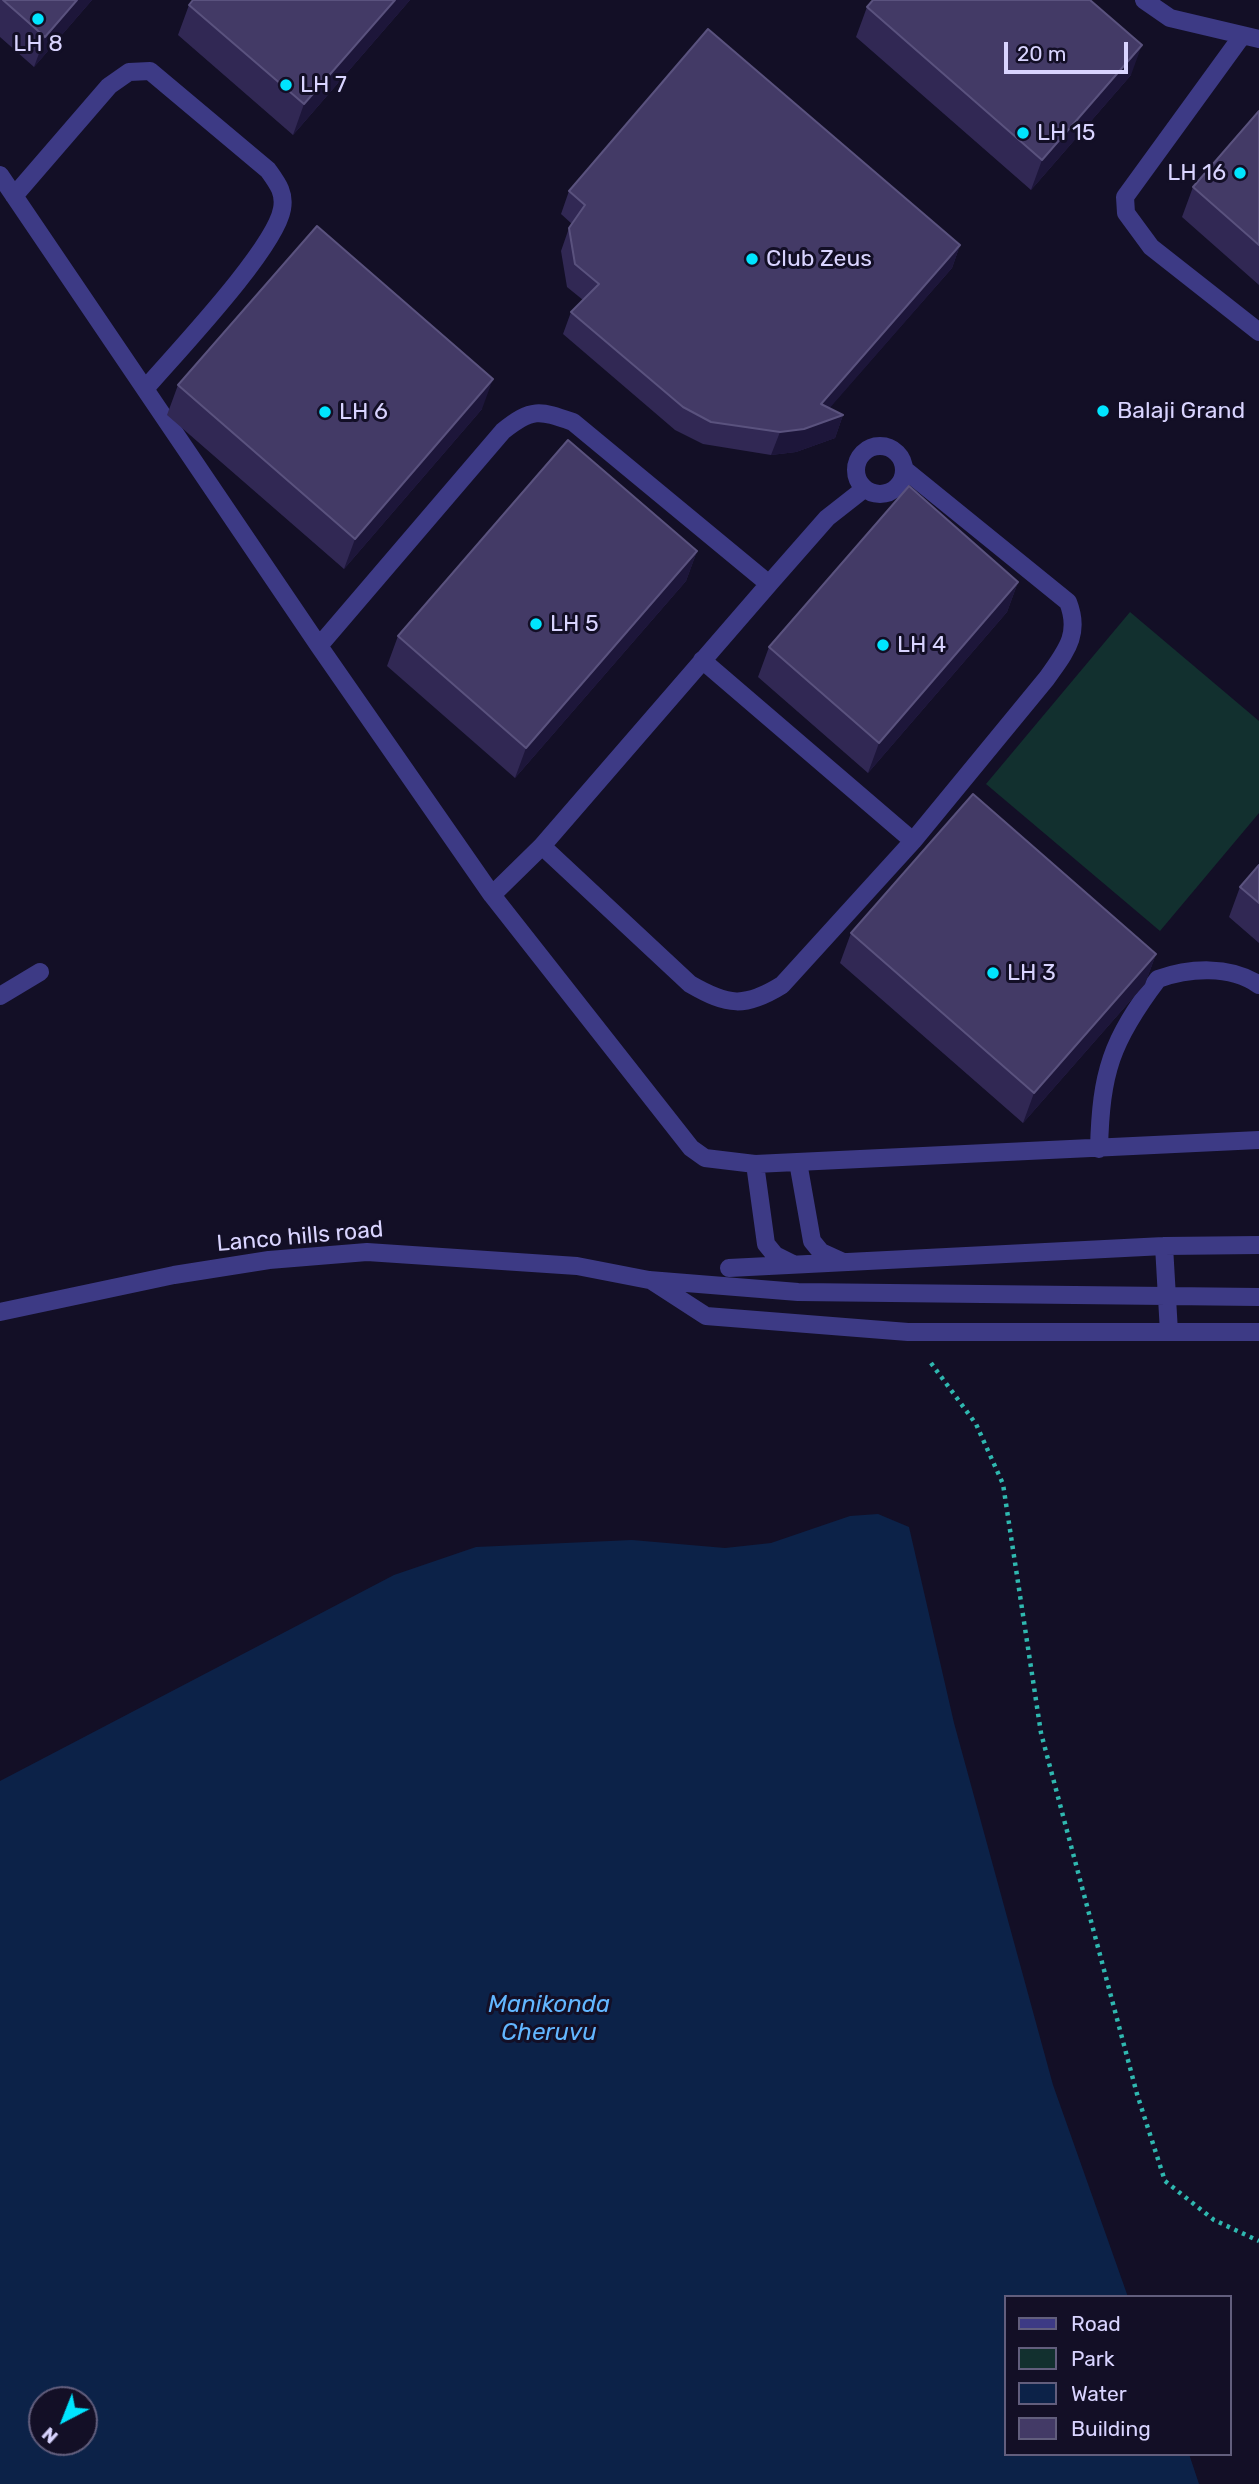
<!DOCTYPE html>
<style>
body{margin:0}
#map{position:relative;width:1259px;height:2484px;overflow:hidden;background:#130f26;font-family:Rubik,sans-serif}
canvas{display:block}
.legend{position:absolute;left:1004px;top:2295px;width:228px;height:161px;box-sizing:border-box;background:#130f26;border:2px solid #625e7d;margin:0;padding:9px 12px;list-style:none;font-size:21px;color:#d9d4ff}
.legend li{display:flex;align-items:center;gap:14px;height:35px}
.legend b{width:35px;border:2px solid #625e7d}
.north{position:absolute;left:28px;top:2386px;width:70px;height:70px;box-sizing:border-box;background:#130f26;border:2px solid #625e7d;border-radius:50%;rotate:222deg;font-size:19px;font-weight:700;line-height:28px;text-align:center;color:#d9d4ff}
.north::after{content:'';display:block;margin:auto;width:24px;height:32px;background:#00e5ff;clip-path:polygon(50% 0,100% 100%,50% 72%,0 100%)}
.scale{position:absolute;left:1004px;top:42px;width:124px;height:32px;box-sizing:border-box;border:4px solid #d9d4ff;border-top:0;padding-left:9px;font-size:21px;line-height:24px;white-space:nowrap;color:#d9d4ff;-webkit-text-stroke:5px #130f26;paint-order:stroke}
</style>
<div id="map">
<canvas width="1259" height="2484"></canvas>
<ul class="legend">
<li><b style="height:9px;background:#3d3a85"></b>Road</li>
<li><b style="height:19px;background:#12302f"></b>Park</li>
<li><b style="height:19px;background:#0c2248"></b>Water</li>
<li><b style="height:19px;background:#433a66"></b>Building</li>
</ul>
<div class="north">N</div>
<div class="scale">20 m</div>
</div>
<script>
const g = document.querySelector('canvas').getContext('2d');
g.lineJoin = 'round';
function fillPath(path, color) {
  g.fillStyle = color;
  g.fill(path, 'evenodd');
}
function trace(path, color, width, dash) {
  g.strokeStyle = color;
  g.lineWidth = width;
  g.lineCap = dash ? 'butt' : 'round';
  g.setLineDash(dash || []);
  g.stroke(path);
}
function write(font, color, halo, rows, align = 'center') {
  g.font = font + ' Rubik,sans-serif';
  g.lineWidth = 6;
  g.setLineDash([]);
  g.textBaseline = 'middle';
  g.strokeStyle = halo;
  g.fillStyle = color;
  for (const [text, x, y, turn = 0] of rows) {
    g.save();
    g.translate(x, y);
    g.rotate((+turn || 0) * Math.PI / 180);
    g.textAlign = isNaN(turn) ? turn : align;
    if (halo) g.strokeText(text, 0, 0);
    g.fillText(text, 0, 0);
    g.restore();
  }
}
const green = new Path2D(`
 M1130,612L1259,721V813L1160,931L986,784Z`);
const water = new Path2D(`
 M878,1514L909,1527L954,1723L1053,2085L1128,2297H1005V2454H1189L1199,2484H0V1781L394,1575L476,1547L632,1540L725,1548L771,1543L850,1516ZM42,2400H84V2442H42Z`);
const path = new Path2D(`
 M931,1363L976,1424L1003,1484L1041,1733L1137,2094L1165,2181L1214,2220L1259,2241`);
const minor = new Path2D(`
 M1144,0L1170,18L1259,39
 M1242,36L1125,197L1126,213L1151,247L1259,332
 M0,175L319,646L492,895L691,1148L705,1158L755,1164L1259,1140
 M14,196L109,86L129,72L150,71L268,170C278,184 285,193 282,209C275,249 176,353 145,389
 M856 470a24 24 0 1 1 48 0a24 24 0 1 1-48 0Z
 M769,584L827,518L864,489
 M319,646L503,431C532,408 539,410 573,422L769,584L542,846L492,895
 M702,660L913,841
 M542,846L690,984C728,1006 745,1008 782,985L913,841L1047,678C1065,652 1081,635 1068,602L904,469
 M0,996L40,972
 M1099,1149C1101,1072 1111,1041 1158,979C1189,968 1230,965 1259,985
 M798,1162L812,1241L821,1252L843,1262
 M755,1164L766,1244L775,1255L793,1264
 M1164,1246L1169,1332
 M729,1268L1164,1246L1259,1245
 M652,1281L706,1316L908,1332H1259
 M0,1312L174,1275L269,1260L367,1252L577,1266L649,1280L798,1292L1259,1297`);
const wall = new Path2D(`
 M0,0H92L34,67L0,37Z
 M410,0L293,135L178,35L189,5Z
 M867,7L1131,75L1031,190L856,37Z
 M1259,111V285L1182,217L1193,187Z
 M569,191L960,245L952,268L829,408L843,415L835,438L796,452L771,455L703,444L675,430L563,334L571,312L583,300L567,287L561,251L569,228L572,224L561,214Z
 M178,385L482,409L344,569L167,415Z
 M697,551L686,581L515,778L387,666L398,636Z
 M1018,582L1007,612L868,773L758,677L769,647Z
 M1259,865V943L1229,917L1240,887Z
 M851,933L1156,954L1145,984L1023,1123L840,963Z`);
const shadedWall = new Path2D(`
 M77,0H92L34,67L45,37Z
 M395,0H410L293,135L304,104Z
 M1142,45L1131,75L1031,190L1042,160Z
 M960,245L952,268L814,426L843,415L835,438L796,452L771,455L780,432L821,404Z
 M493,379L482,409L344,569L355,539Z
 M697,551L686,581L515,778L526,748Z
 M1018,582L1007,612L868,773L879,743Z
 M1156,954L1145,984L1023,1123L1034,1093Z`);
const building = new Path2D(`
 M3,0H77L45,37Z
 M193,0H395L304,104L189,5Z
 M873,0H1090L1142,45L1042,160L867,7Z
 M708,29L960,245L821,404L843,415L804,429L780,432L711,422L683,407L571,312L599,284L575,264L569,228L585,205L569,191Z
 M1259,111V245L1193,187Z
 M317,226L493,379L355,539L178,385Z
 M568,440L697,551L526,748L398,636Z
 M909,486L1018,582L879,743L769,647Z
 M973,794L1156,954L1034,1093L851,933Z
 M1259,865V903L1240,887Z`);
const markers = [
 [38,19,7,"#00e5ff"],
 [286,85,7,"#00e5ff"],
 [1023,133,7,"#00e5ff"],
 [1240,173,7,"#00e5ff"],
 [752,259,7,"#00e5ff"],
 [1103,411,7,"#00e5ff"],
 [325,412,7,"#00e5ff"],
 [536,624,7,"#00e5ff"],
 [883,645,7,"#00e5ff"],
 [993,973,7,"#00e5ff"]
];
const poiNames = [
 ["LH 8",38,44,"center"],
 ["LH 7",300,85],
 ["LH 15",1037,133],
 ["LH 16",1226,173,"right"],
 ["Club Zeus",766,259],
 ["Balaji Grand",1117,411],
 ["LH 6",339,412],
 ["LH 5",550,624],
 ["LH 4",897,645],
 ["LH 3",1007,973]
];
const streetNames = [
 ["Lanco hills road",300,1237,-5]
];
const waterNames = [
 ["Manikonda",549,2005],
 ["Cheruvu",549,2033]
];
fillPath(green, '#12302f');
fillPath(water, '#0c2248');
trace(path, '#2fb8b0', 4.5, [3.5, 5]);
trace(minor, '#3d3a85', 18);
fillPath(wall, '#312854');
fillPath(shadedWall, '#1d163a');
fillPath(building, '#433a66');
trace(building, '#5a527e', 2);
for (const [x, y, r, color] of markers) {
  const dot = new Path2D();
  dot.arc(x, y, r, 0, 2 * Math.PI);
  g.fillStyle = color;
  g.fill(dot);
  trace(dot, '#130f26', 2.5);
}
write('23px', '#d9d4ff', '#130f26', poiNames, 'left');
write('23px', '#d9d4ff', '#130f26', streetNames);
write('italic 24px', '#62b6ff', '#130f26', waterNames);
</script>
